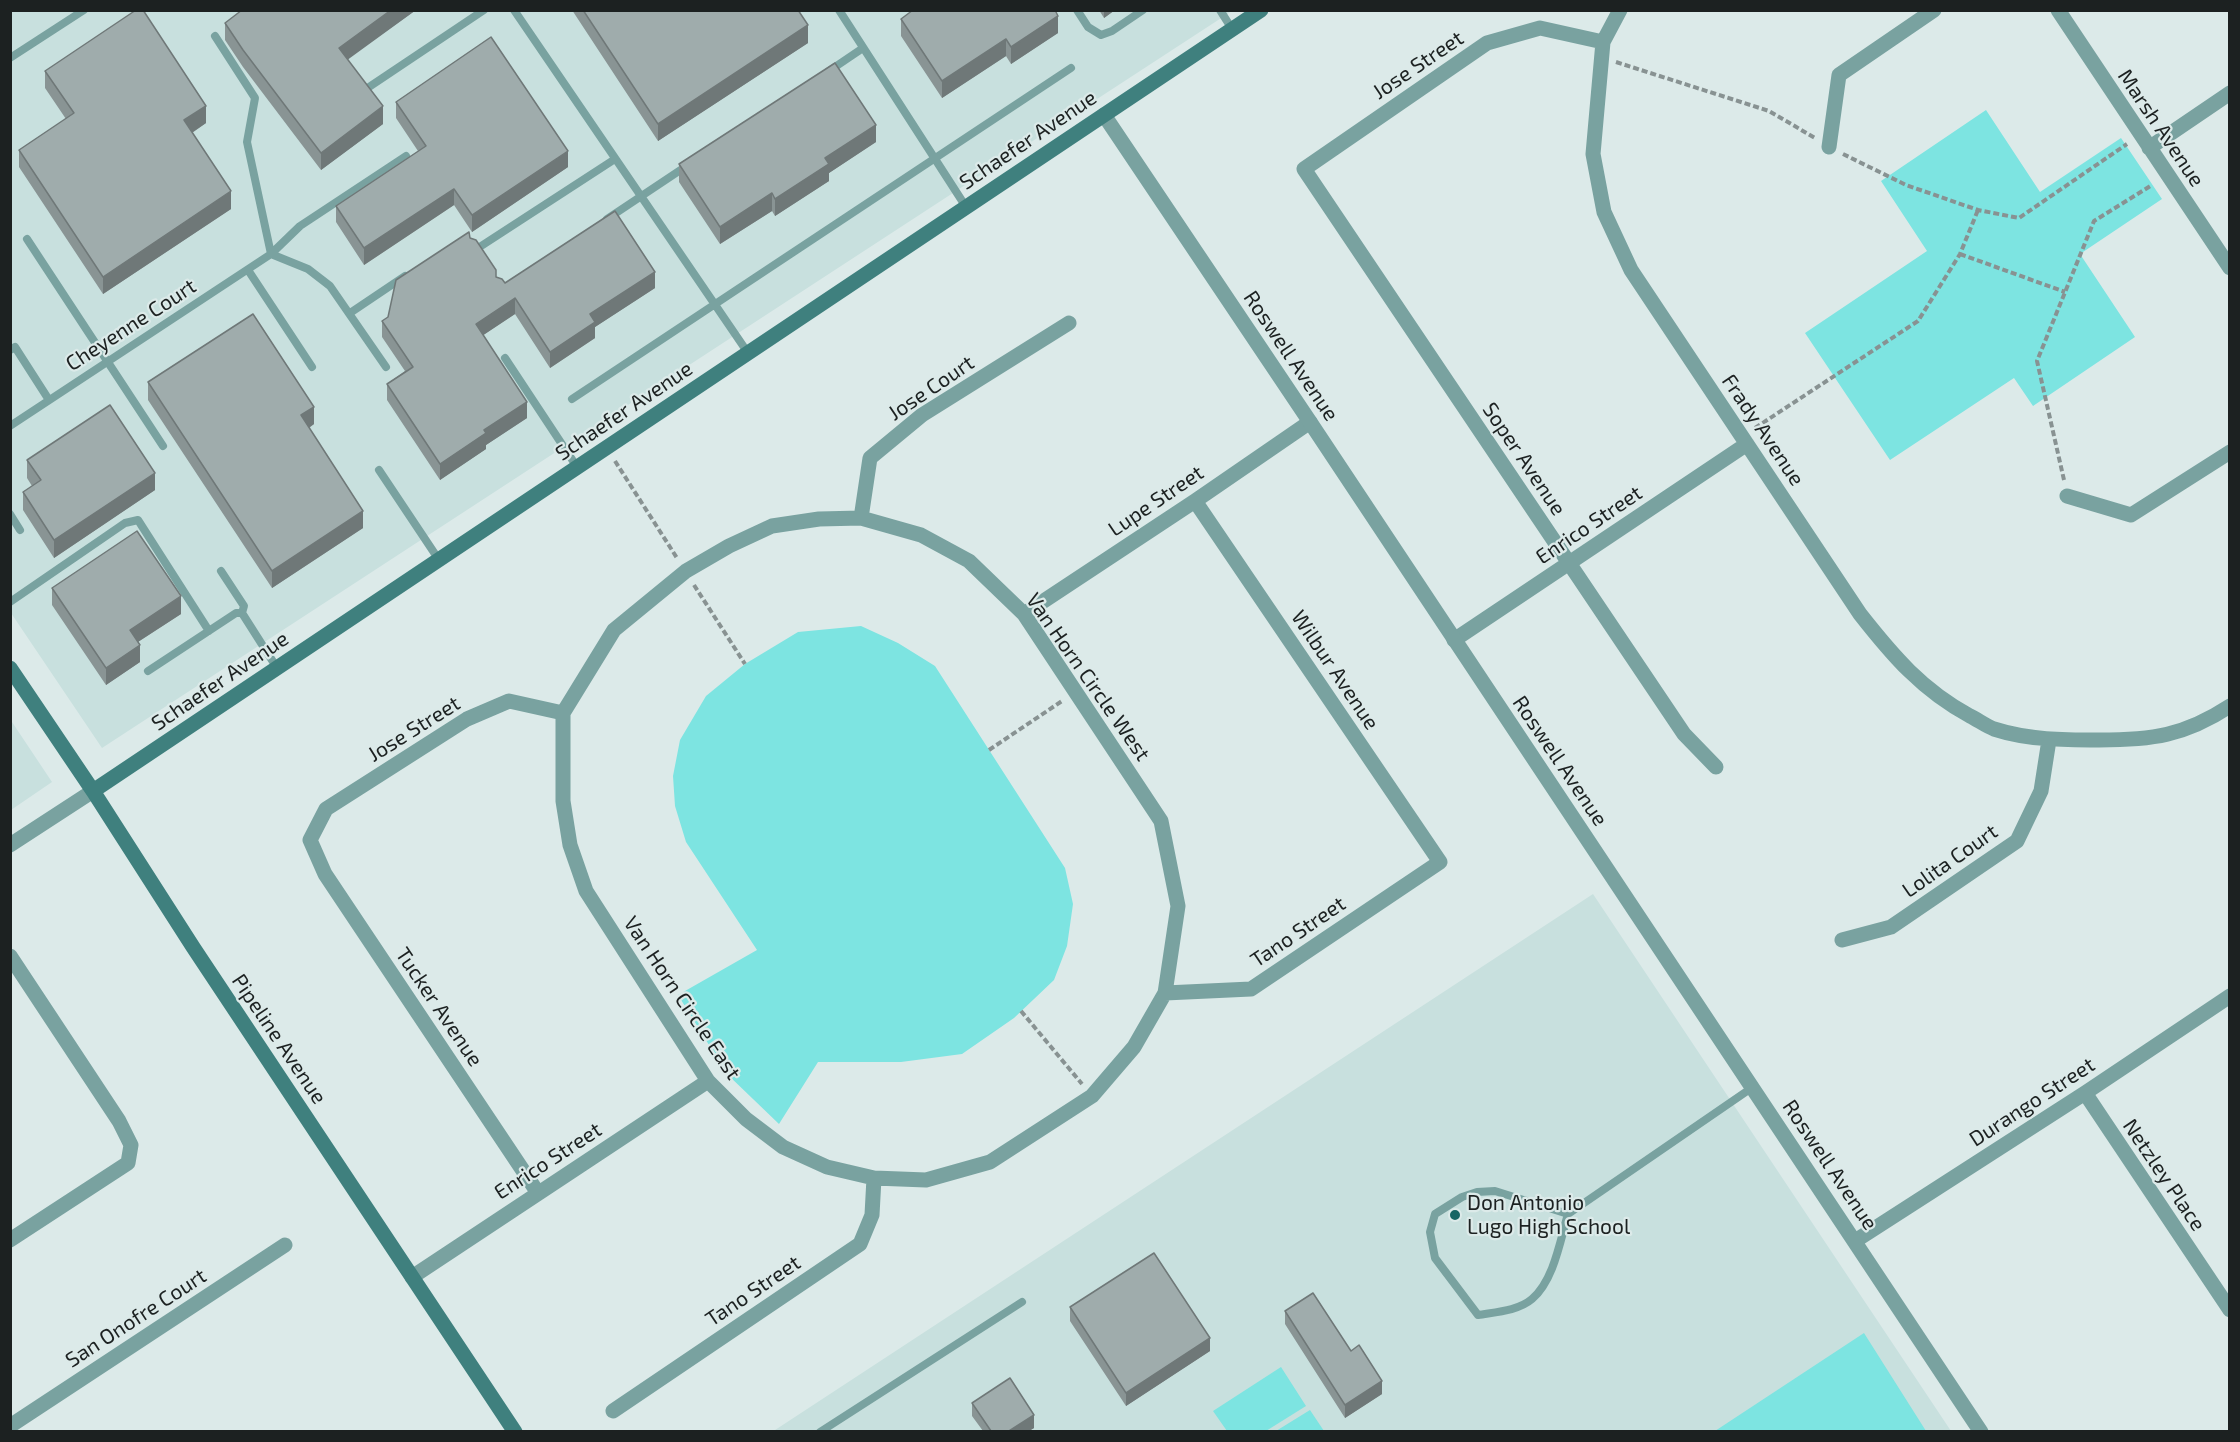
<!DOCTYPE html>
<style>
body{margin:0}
#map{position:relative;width:2240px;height:1442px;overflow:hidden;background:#dceae9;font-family:"Exo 2",sans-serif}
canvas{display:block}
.frame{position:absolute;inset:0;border:12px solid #1c2121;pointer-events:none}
</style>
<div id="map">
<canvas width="2240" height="1442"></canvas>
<div class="frame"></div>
</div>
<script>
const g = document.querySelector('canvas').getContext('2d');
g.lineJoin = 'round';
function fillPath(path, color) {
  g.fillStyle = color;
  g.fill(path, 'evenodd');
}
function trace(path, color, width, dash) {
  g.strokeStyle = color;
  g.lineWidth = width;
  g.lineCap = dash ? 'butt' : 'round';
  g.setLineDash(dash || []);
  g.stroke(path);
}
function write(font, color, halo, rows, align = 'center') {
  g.font = font + ' "Exo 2",sans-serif';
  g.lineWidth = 4.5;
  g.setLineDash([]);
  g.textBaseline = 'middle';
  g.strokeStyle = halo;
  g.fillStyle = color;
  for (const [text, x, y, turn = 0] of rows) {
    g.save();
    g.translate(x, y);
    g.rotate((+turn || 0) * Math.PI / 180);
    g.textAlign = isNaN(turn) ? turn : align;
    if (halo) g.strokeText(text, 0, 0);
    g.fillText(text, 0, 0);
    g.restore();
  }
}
const built = new Path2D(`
 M10,11H1232L102,748L11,613Z
 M10,719L52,782L11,810H10Z
 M1593,894L1951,1431L772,1432Z`);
const green = new Path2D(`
 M1986,110L2040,192L2121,138L2162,199L2080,254L2135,337L2033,406L2014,378L1890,460L1805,333L1927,251L1881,181Z
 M861,626L898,643L935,666L1065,868L1073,904L1067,946L1054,980L1014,1018L962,1054L901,1062H818L779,1124L727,1074L678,995L757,950L686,842L675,806L673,776L680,740L706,696L745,664L798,632Z
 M1864,1333L1926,1431H1715Z
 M1281,1367L1306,1406L1266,1431H1227L1213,1411Z
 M1310,1410L1324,1431H1276Z`);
const path = new Path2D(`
 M1616,62L1769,111L1815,138
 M1843,154L1906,185L1978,210L2019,218L2127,144
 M1960,254L2065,292
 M1755,428L1918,321L1960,254L1978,210
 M615,461L677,558
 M2064,480L2037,361L2094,221L2152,185
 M694,585L745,664
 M989,750L1062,701
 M1021,1011L1082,1084`);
const service = new Path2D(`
 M514,10L748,353
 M839,10L966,207
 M1077,10L1088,27L1101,35L1112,31L1143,10
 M1220,10L1232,29
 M215,36L255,98L247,142L271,254
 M10,58L84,10
 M829,71L863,48
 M369,87L484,10
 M607,219L688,165
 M27,239L163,446
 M475,250L615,159
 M271,254L308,269L330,286L386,367
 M248,270L312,367
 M350,313L405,276
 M10,350L15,347L49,400
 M505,358L577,467
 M572,399L1071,68
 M10,426L271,254L300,226L406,156
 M379,470L439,560
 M10,514L20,530
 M221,571L244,606L242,613
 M10,602L125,523L138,520L209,631
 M148,671L236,613H242L277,668
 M1568,1214C1560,1241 1554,1280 1532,1299C1518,1311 1495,1312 1478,1315L1435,1258L1430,1232L1435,1214L1462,1197L1477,1192L1495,1191L1568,1214L1753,1087
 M820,1432L1022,1302`);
const minor = new Path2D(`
 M1620,10L1603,42L1593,154L1604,212L1631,270L1860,614C1893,656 1922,690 1970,716C1978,720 1986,726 1994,729C2028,740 2064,740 2099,740C2152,740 2184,736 2230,706
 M2058,10L2230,268
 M1603,42L1540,28L1487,43L1304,169L1684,734L1716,767
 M1829,147L1839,75L1934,10
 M2149,148L2230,93
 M2067,496L2131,515L2230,452
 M861,518L921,535L969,561L1024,614L1161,821L1178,906L1165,993L1134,1047L1092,1096L990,1162L926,1180L874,1178L827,1167L783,1147L746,1119L708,1081L586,891L570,845L563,801V713L614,630L686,571L729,546L772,526L819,519Z
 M861,518L870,458L922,415L1069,323
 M1024,614L1195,501L1310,422
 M1454,640L1747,444
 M1842,940L1891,927L2017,841L2041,791L2049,740
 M10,956L119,1121L131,1145L128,1163L10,1240
 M1165,993L1251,989L1440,862L1195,501
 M2085,1093L2230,1310
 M538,1193L325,874L310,840L326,809L467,719L509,701L563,713
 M1855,1241L2085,1093L2230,996
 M412,1277L708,1081
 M613,1411L860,1244L872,1215L874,1178
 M10,1426L285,1245`);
const tertiary = new Path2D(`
 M1104,115L1310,422L1981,1432
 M10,845L93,791`);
const secondary = new Path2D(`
 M10,668L93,791L193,947L515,1432
 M93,791L1261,10`);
const wall = new Path2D(`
 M242,10H416L347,59L383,124L321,170L243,67L225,40V23Z
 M572,10H798L808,43L658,141Z
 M1099,10H1115L1104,18Z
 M901,19L1058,33L1011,64L1006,56L942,98L901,36Z
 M45,71L206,123L192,133L231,209L103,294L19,167V150L66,119L45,88Z
 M396,102L568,167L472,232L454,205L364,265L336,222V206L418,151L396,118Z
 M876,142L829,173V181L775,216L772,211L720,244L679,182V164Z
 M470,238L496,277L505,283L655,288L595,327V338L550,368L515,314L483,335L527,418L486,445V449L440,480L387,400V384L405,371L382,337V321L388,317Z
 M148,382L314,424L309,428L363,528L272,588L148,400Z
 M27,460L155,490L54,558L23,510V492L32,486L27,478Z
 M52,588L181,614L138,642L140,662L106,685L52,605Z
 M1070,1307L1210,1351L1126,1406L1070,1321Z
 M1285,1311L1351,1351L1382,1394L1345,1418L1285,1324Z
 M972,1403L1034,1428L1029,1431H983L972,1416Z`);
const shadedWall = new Path2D(`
 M391,10H416L339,66V48Z
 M1104,10H1115L1104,18Z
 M1058,16V33L1011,64V47Z
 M808,25V43L658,141V124Z
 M1006,39V56L942,98V81Z
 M206,106V123L184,138V120Z
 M383,106V124L321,170V153Z
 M876,125V142L829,173V181L775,216V199L825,158Z
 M568,151V167L472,232V215Z
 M454,189V205L364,265V248Z
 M231,191V209L103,294V277Z
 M772,193V211L720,244V227Z
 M655,272V288L595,327V338L550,368V352L590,314Z
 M515,298V314L476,340V324Z
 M527,402V418L486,445V449L440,480V464L484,430Z
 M314,407V424L301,433V415Z
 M155,473V490L54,558V540Z
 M363,511V528L272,588V571Z
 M181,596V614L130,647V630Z
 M140,645V662L106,685V668Z
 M1210,1338V1351L1126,1406V1393Z
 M1382,1381V1394L1345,1418V1405Z
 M1034,1415V1428L1029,1431H1009Z`);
const building = new Path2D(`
 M136,10H143L206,106L184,120L231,191L103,277L19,150L74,113L45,71Z
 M242,10H391L339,48L383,106L321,153L243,50L225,23Z
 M583,10H798L808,25L658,124Z
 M913,10H1055L1058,16L1011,47L1006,39L942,81L901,19Z
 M491,37L568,151L472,215L454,189L364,248L336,206L426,146L396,102Z
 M835,63L876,125L825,158L829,164L775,199L772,193L720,227L679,164Z
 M615,211L655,272L590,314L595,322L550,352L515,298L476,324L527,402L484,430L486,433L440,464L387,384L413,367L382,321L388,317L396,280L469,232L470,238L476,240L496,270V277L502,279L505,283Z
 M253,314L314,407L301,415L363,511L272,571L148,382Z
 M110,405L155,473L54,540L23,492L41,480L27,460Z
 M137,531L181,596L130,630L140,645L106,668L52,588Z
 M1154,1253L1210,1338L1126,1393L1070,1307Z
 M1313,1293L1351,1351L1359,1345L1382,1381L1345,1405L1285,1311Z
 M1010,1378L1034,1415L1009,1431H991L972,1403Z`);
const markers = [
 [1455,1215,6,"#176564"]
];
const streetNames = [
 ["Jose Street",1418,65,-34],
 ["Marsh Avenue",2161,128,56],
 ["Schaefer Avenue",1028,140,-34],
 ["Cheyenne Court",131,325,-33],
 ["Roswell Avenue",1291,356,56],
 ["Jose Court",931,388,-34],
 ["Schaefer Avenue",624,411,-34],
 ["Frady Avenue",1763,430,56],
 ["Soper Avenue",1524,459,56],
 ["Lupe Street",1156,501,-34],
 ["Enrico Street",1589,525,-34],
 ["Wilbur Avenue",1335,670,56],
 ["Van Horn Circle West",1088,677,55],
 ["Schaefer Avenue",220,681,-34],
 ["Jose Street",414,729,-32],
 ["Roswell Avenue",1560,761,56],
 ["Lolita Court",1950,861,-35],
 ["Tano Street",1298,932,-34],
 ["Van Horn Circle East",682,998,56],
 ["Tucker Avenue",439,1007,56],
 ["Pipeline Avenue",279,1039,56],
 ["Durango Street",2032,1102,-33],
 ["Enrico Street",548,1161,-33],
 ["Roswell Avenue",1830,1165,56],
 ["Netzley Place",2164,1175,56],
 ["Tano Street",753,1291,-34],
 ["San Onofre Court",136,1318,-33]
];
const poiNames = [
 ["Don Antonio",1467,1203],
 ["Lugo High School",1467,1227]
];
fillPath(built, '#c8e0de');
fillPath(green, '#7de4e1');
trace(path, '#889292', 4, [6, 3]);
trace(service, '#79a2a0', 8);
trace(minor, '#79a2a0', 15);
trace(tertiary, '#79a2a0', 15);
trace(secondary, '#3f807e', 15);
fillPath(wall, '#899494');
fillPath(shadedWall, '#6f7878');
fillPath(building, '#9facac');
trace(building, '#6f7878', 1.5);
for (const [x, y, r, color] of markers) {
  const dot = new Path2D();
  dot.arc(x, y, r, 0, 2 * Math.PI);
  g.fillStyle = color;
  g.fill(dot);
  trace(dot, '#dceae9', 2);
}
write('21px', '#1c2121', '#dceae9', streetNames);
write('21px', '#1c2121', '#dceae9', poiNames, 'left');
</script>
